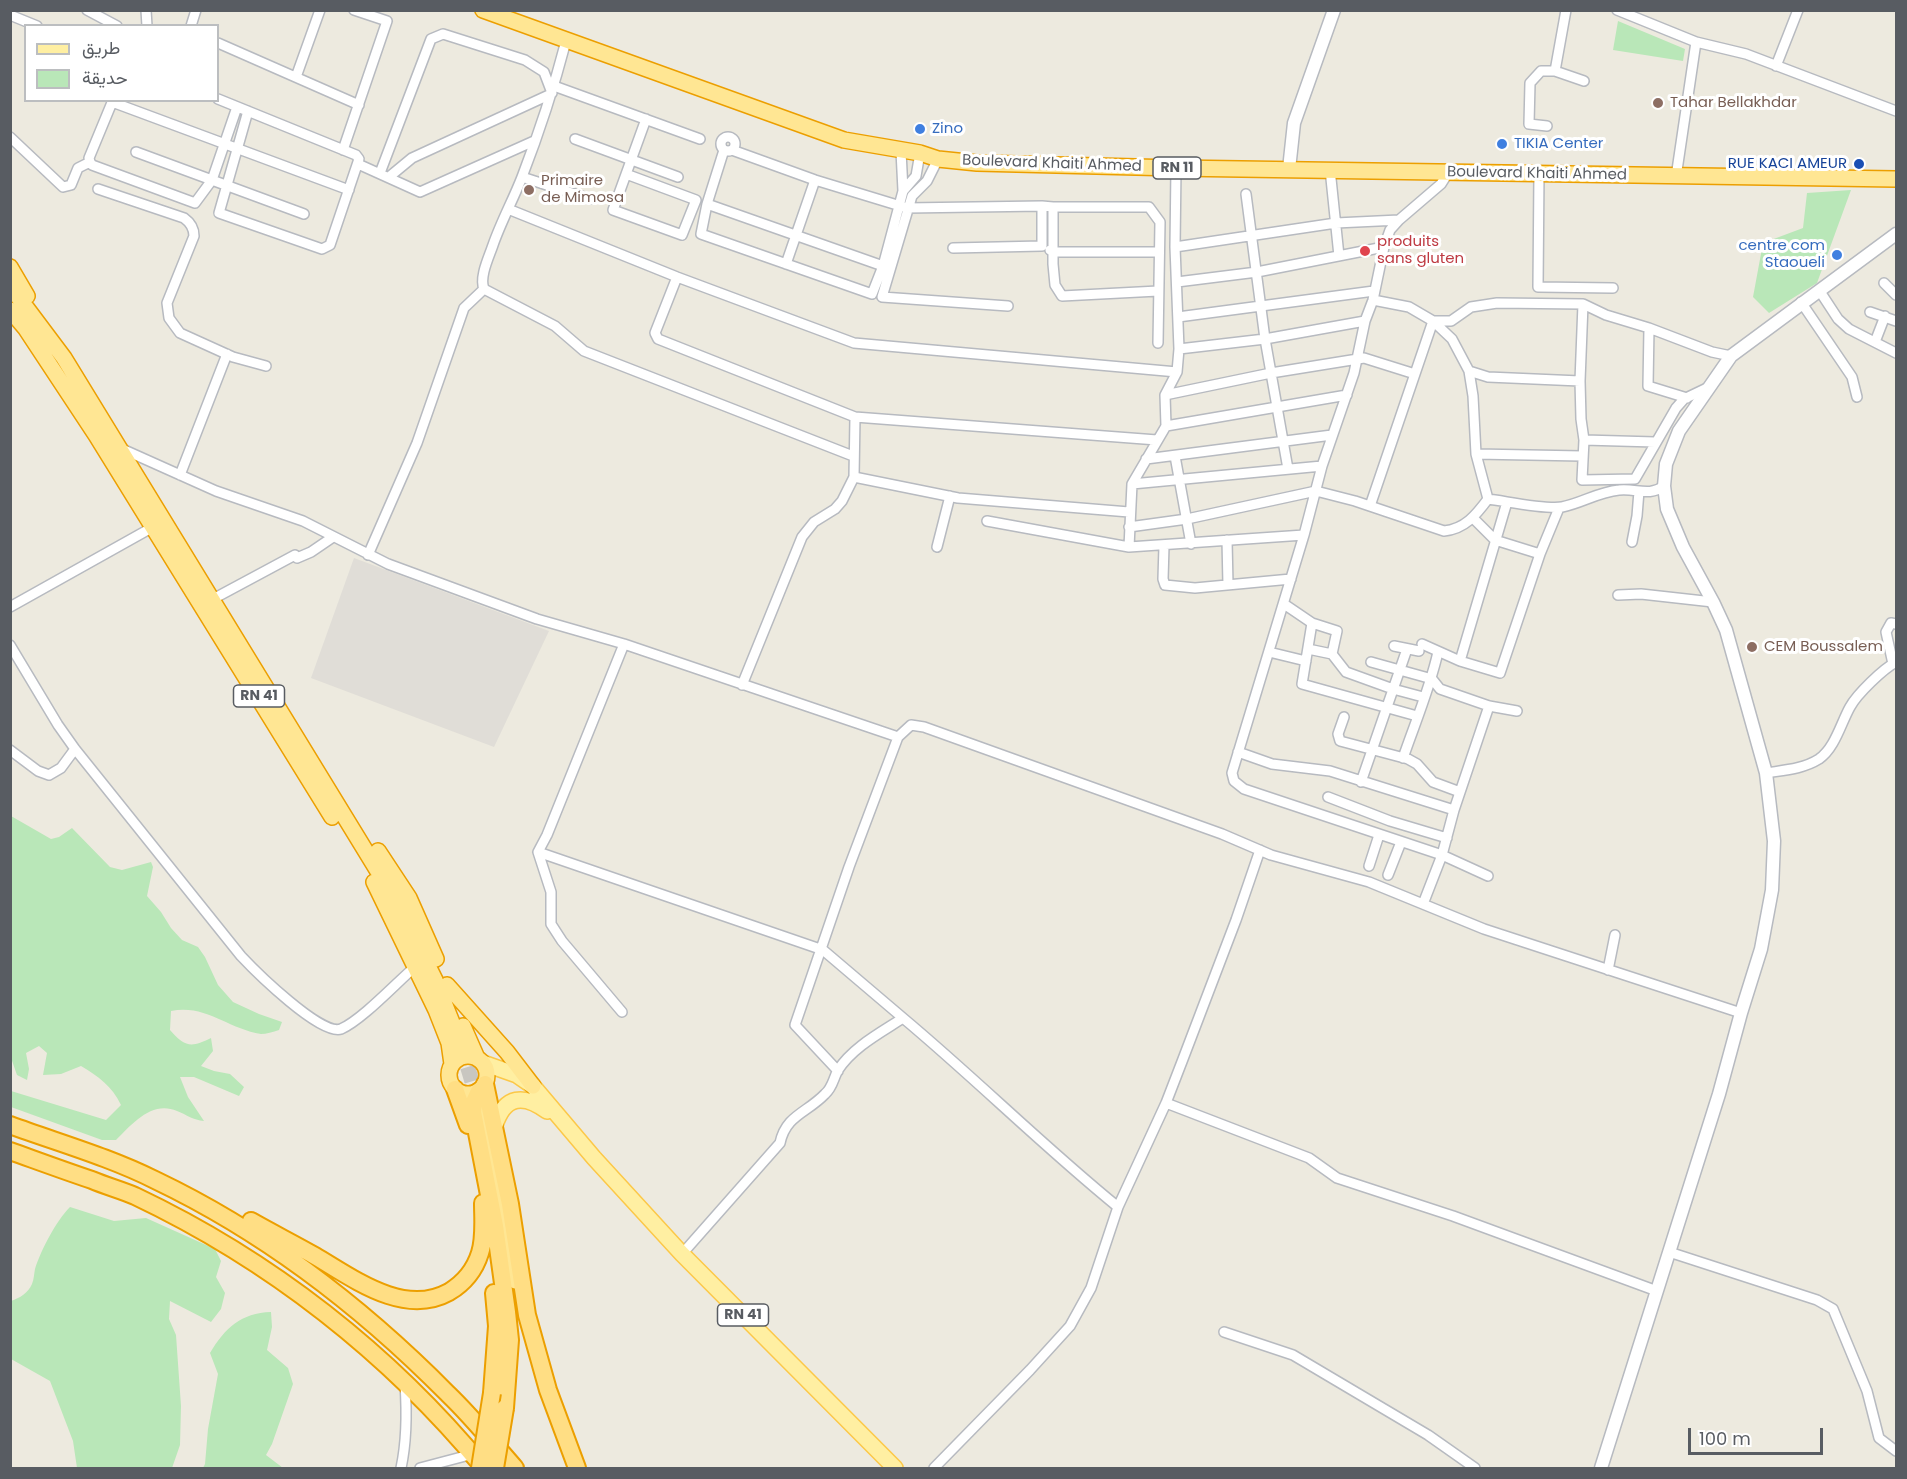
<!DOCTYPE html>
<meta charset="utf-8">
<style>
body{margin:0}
#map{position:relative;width:1907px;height:1479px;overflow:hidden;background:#edeadf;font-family:Poppins,Vazirmatn,sans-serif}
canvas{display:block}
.frame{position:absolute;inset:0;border:12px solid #585c62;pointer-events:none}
.legend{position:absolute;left:24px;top:24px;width:195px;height:78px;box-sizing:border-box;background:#fff;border:2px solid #bcbec0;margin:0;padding:8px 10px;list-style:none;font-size:18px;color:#585c62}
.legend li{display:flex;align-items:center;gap:12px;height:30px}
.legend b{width:30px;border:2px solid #bcbec0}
.scale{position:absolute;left:1688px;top:1428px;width:135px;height:27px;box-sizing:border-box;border:3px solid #585c62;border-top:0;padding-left:8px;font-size:18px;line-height:21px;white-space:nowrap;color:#585c62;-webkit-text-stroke:4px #fff;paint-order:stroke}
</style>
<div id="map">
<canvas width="1907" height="1479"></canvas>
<div class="frame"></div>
<ul class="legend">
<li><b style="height:8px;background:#ffefa2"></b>طريق</li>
<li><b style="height:16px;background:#b9e7b8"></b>حديقة</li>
</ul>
<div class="scale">100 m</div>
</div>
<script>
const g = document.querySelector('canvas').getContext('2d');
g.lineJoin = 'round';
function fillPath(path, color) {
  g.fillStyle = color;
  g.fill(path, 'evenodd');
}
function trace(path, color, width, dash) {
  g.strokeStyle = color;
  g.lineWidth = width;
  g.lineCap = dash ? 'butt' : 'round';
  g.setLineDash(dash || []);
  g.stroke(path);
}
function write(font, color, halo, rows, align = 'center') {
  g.font = font + ' Poppins,sans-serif';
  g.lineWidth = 6;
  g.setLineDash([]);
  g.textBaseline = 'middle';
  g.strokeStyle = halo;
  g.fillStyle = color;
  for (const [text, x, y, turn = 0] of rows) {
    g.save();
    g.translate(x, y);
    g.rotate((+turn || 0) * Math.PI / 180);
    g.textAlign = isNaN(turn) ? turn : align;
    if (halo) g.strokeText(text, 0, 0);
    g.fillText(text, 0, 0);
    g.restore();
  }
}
const industrial = new Path2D(`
 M354,558L549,631L494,747L311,678Z`);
const green = new Path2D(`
 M1618,21L1685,49L1683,61L1613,50Z
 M1851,190L1817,283L1769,313L1753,297L1763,243L1803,228L1807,193Z
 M11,816L51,839L59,837L72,828L110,867L122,870L151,862L153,867L147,896L161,912L171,928L182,940L198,947L205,957L218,985L233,1002L259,1014L282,1022L279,1030C273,1032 266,1034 261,1034C228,1029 206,1004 171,1011L170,1030C185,1047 191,1048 211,1038L213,1051L201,1066L214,1071L230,1074L244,1087L239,1096L194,1077H180L188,1097L204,1121C193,1120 187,1115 177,1111C152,1100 132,1124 116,1140H102L11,1107V1091L106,1120L121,1105C112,1086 98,1076 81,1066L61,1074L43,1075L47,1053L39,1046L26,1053L29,1069L27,1080L17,1075L10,1055Z
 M70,1207L114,1221L146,1218L215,1249L221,1261L216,1277L225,1293L221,1309L211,1322L170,1301L169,1319L176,1335L181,1406L180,1445L172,1468H77L73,1441L50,1381L11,1359V1301C20,1298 28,1293 32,1284C34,1279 34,1274 35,1269C41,1250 56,1221 70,1207Z
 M271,1312L272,1327L267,1350L288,1368L293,1384L272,1444L266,1455L283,1468H203L205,1464L208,1429L218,1374L210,1353C225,1328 241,1313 271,1312Z`);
const trunkTunnel = new Path2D(`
 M461,1045L479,1105`);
const minor = new Path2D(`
 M87,10L117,26
 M146,10L147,26
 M1617,10L1696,42
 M10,15L37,26
 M191,26L196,10
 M566,41C554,87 539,133 522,177C513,200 501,222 493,245C489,257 479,277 484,289L555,326L584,351L853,456
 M218,43L359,105
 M1776,66L1798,10
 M1555,71L1566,10
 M296,77L320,10
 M554,86L700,139
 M218,99L356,155L359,159L330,245L322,249L219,213L248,111
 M112,102L349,190
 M1547,126L1529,124L1530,83L1541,71H1555L1584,81
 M721 144a7 7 0 1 1 14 0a7 7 0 1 1-14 0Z
 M10,137L63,187L71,185L78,168L90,162
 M575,139L678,177
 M343,150L387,21L354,10
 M724,150L707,204L701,234L872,294L883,266L903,191L901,151
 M732,150L815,180L907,208L1042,206L1053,207H1149L1160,222L1158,343
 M136,152L304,214
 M938,159L927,181L912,196L882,297L1008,306
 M90,162L92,165L195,203L212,180L237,107
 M90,162L89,158L113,100
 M358,164L420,192L534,141
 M1330,169L1339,256
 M380,173L431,39L443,34L525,60L544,72L552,93
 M1448,173L1441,184L1399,220L1390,230L1384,247L1373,300L1365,321L1354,373L1322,466L1304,535L1232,773L1234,781L1244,789L1442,855L1488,876
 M1539,173L1538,287L1613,288
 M626,174L696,200L682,235L613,210L646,119
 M389,177L412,158L551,94
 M522,177L590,199
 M1676,177L1696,42L1746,54L1896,111
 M98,189L184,218C191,223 194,228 194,236L167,303L169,318L180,333L233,357L266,366
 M903,191L916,176L920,153
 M1246,194L1265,339L1288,469
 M707,204L883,266
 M1053,207V264L1055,285L1062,296L1158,291
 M508,209L677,277L854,343L1177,372
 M1175,247L1336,223L1399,220
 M953,248L1042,246V206
 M1050,250L1053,252H1158
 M786,264L815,180
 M677,277L655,333L658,339L855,417L1157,440
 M1177,282L1257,272L1384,247
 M1884,283L1896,295
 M1819,290L1838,319L1849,329L1896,353
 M1801,302L1852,377L1857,397
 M1583,304L1580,381L1581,419L1584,440L1582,480L1635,479L1676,408L1684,399L1707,388
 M1870,312L1896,321
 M1178,317L1374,291
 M1649,328L1648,386L1687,398
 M1875,342L1885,316
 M1179,349L1265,339L1365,321
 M1469,371L1488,377L1580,381
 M1165,395L1271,373L1364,358L1415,374
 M1166,426L1347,395
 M1584,440L1655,442
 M120,448L216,491L303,521L388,564L537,619L624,644L898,737L911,725L924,727L1222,834L1271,855L1369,882L1484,929L1741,1013
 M1476,454L1582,456
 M1175,456L1191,544
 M1146,459L1332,435
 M180,475L227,354
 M854,477L958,498L1129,512
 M1132,484L1322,466
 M1488,499C1505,501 1546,510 1562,507C1582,503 1598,492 1619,490C1636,488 1649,497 1664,486
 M1370,506L1433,321H1451L1471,307L1497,303L1583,304L1606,315L1649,328L1712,352L1731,356
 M1473,518L1495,540L1540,554
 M987,521L1129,547L1132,484L1166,426L1165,395L1177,372L1179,349L1175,247L1176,168
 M1129,527L1187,519L1316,491L1355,501L1444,531C1465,529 1476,515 1488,499L1476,454L1473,396L1469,371L1452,339L1433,321L1409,307L1373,300
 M1227,540L1228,585
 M1632,542L1637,516L1639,491
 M1164,546L1163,579L1165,585L1195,588L1291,579
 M937,547L950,496
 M1129,547L1304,535
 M368,555L417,443L464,308L484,289
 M297,558L311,552L333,537
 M1618,595L1641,594L1713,602
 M213,599L295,555
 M1284,604L1312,623L1337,631L1332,654
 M10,607L153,527
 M1312,623L1302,684L1417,716
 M1422,644L1460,661L1507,502
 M10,645L58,725L75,749L241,956C256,972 321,1036 341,1029C362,1020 397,982 416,966
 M1394,646L1419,651
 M1308,649L1332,654L1346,672L1393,689L1423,697
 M1269,652L1306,661
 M1460,661L1500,673L1540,554L1559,508
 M1371,662L1432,679L1440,689L1489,706L1517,711
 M1893,664L1886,632L1891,623L1896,624
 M742,685L802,537L814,522L835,509L842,501L854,477L855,417
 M1344,717L1338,734L1340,741L1408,759L1417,764L1433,782L1460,792
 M10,750L38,771L49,775L61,768L75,749
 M1238,752L1272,764L1330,771L1454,810
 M1403,758C1415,723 1430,688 1438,652
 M1766,773C1785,770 1803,769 1819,759C1835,748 1841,723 1850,707C1857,694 1883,669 1896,662
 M1361,782L1407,649
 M1328,797L1390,821L1447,838
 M538,852L823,950L903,1018
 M1369,866L1379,835
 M1388,875L1401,842
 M1423,904L1442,855L1454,810L1489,706
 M1608,970L1615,935
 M622,1012L562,941L551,924V892L538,852L547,835L624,644
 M838,1071L795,1025L849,867L898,737
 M1166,1103L1309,1158L1337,1178L1453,1216L1657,1291
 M1669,1252L1817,1300L1833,1309L1867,1391L1879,1438L1896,1451
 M682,1254L780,1143C786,1115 807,1113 825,1094C833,1087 833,1079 838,1070C853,1047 880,1033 903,1018C976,1079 1044,1147 1118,1207
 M1224,1332L1293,1355L1428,1435L1475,1468
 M401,1468C407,1440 407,1413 405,1384
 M420,1468L473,1454
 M934,1468L1030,1370L1070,1326L1091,1288L1118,1207L1166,1103L1183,1059L1236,920L1260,850`);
const tertiary = new Path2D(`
 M1289,169L1294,123L1334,10
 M1601,1468L1719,1094L1741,1013L1761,949L1772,890L1774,841L1766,773L1726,630L1713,602L1683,547L1667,509L1664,486L1666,464L1679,431L1731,356L1896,234`);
const primary = new Path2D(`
 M483,1063L517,1075L533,1086L594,1158L682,1254L895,1468
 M495,1125C505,1095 524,1094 547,1111`);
const trunk = new Path2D(`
 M483,10L844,140L920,153L938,159L977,163L1176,168L1896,179
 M10,267L27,296
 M10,286L64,358L395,899L435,980L461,1045
 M10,310L26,329L96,435L332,817
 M378,851L409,898L436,959
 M374,882L436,1010L449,1043L452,1064
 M447,985L507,1052L533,1086
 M463,1026L477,1058
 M449 1075a19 19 0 1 1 38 0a19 19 0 1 1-38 0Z
 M481,1110L499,1208
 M500,1217L515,1281`);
const motorway = new Path2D(`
 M485,1084L510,1204L527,1315L548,1390L577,1468
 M455,1089L468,1125
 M479,1091L474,1102L473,1112L495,1226L507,1312L510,1340L505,1408
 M10,1125C59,1143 109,1157 155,1180C264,1232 363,1308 448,1394C472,1417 493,1443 515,1468
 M10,1151C38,1161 65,1171 92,1180C106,1186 121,1190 135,1196C270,1260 389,1353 484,1468
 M251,1221C272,1233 294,1244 315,1256C354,1279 404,1317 449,1292C464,1283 475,1269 480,1253C485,1238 483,1219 483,1203
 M492,1393L497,1326L494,1293`);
const motorwayBridge = new Path2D(`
 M480,1468L492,1393
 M495,1468L505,1408`);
const markers = [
 [1658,103,6,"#8d6e63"],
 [920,129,6,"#3f7fe0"],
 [1502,144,6,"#3f7fe0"],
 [1859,164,6,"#1a4fb4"],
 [529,190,6,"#8d6e63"],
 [1365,251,6,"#e0444e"],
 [1837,255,6,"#3f7fe0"],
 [1752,647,6,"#8d6e63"]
];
const shields = [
 [1177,168,48],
 [259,696,51],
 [743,1315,51]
];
const shieldNames = [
 ["RN 11",1177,168],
 ["RN 41",259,696],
 ["RN 41",743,1315]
];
const educationNames = [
 ["Tahar Bellakhdar",1670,103],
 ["Primaire",541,181],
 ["de Mimosa",541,198],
 ["CEM Boussalem",1764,647]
];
const shopNames = [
 ["Zino",932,129],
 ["TIKIA Center",1514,144],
 ["centre com",1825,246,"right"],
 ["Staoueli",1825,263,"right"]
];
const streetNames = [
 ["Boulevard Khaiti Ahmed",1052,164,2],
 ["Boulevard Khaiti Ahmed",1537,174,1]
];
const transitNames = [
 ["RUE KACI AMEUR",1847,164]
];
const healthNames = [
 ["produits",1377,242],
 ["sans gluten",1377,259]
];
fillPath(industrial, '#e0ddd7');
fillPath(green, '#b9e7b8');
trace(trunkTunnel, '#c8c6c0', 15, [15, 8]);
trace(minor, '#b7bac0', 12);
trace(tertiary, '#b7bac0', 15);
trace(primary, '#fcc848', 18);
trace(trunk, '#ec9f00', 18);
trace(motorway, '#ec9f00', 20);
trace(minor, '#fff', 9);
trace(tertiary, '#fff', 12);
trace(primary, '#ffefa2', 15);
trace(trunk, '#ffe693', 15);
trace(motorway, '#ffde84', 16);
trace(motorwayBridge, '#ec9f00', 20, []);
trace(motorwayBridge, '#ffde84', 16);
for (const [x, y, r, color] of markers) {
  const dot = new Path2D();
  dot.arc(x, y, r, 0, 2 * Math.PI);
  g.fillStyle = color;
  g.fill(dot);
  trace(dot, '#fff', 2);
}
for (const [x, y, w] of shields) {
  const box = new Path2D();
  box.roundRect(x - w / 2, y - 11, w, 22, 4.5);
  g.fillStyle = '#fff';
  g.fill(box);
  trace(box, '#585c62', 1.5);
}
write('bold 14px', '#585c62', null, shieldNames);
write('15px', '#785e54', '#fff', educationNames, 'left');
write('15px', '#366cbe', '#fff', shopNames, 'left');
write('15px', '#585c62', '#fff', streetNames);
write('15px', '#164399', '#fff', transitNames, 'right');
write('15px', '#be3a42', '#fff', healthNames, 'left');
</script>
